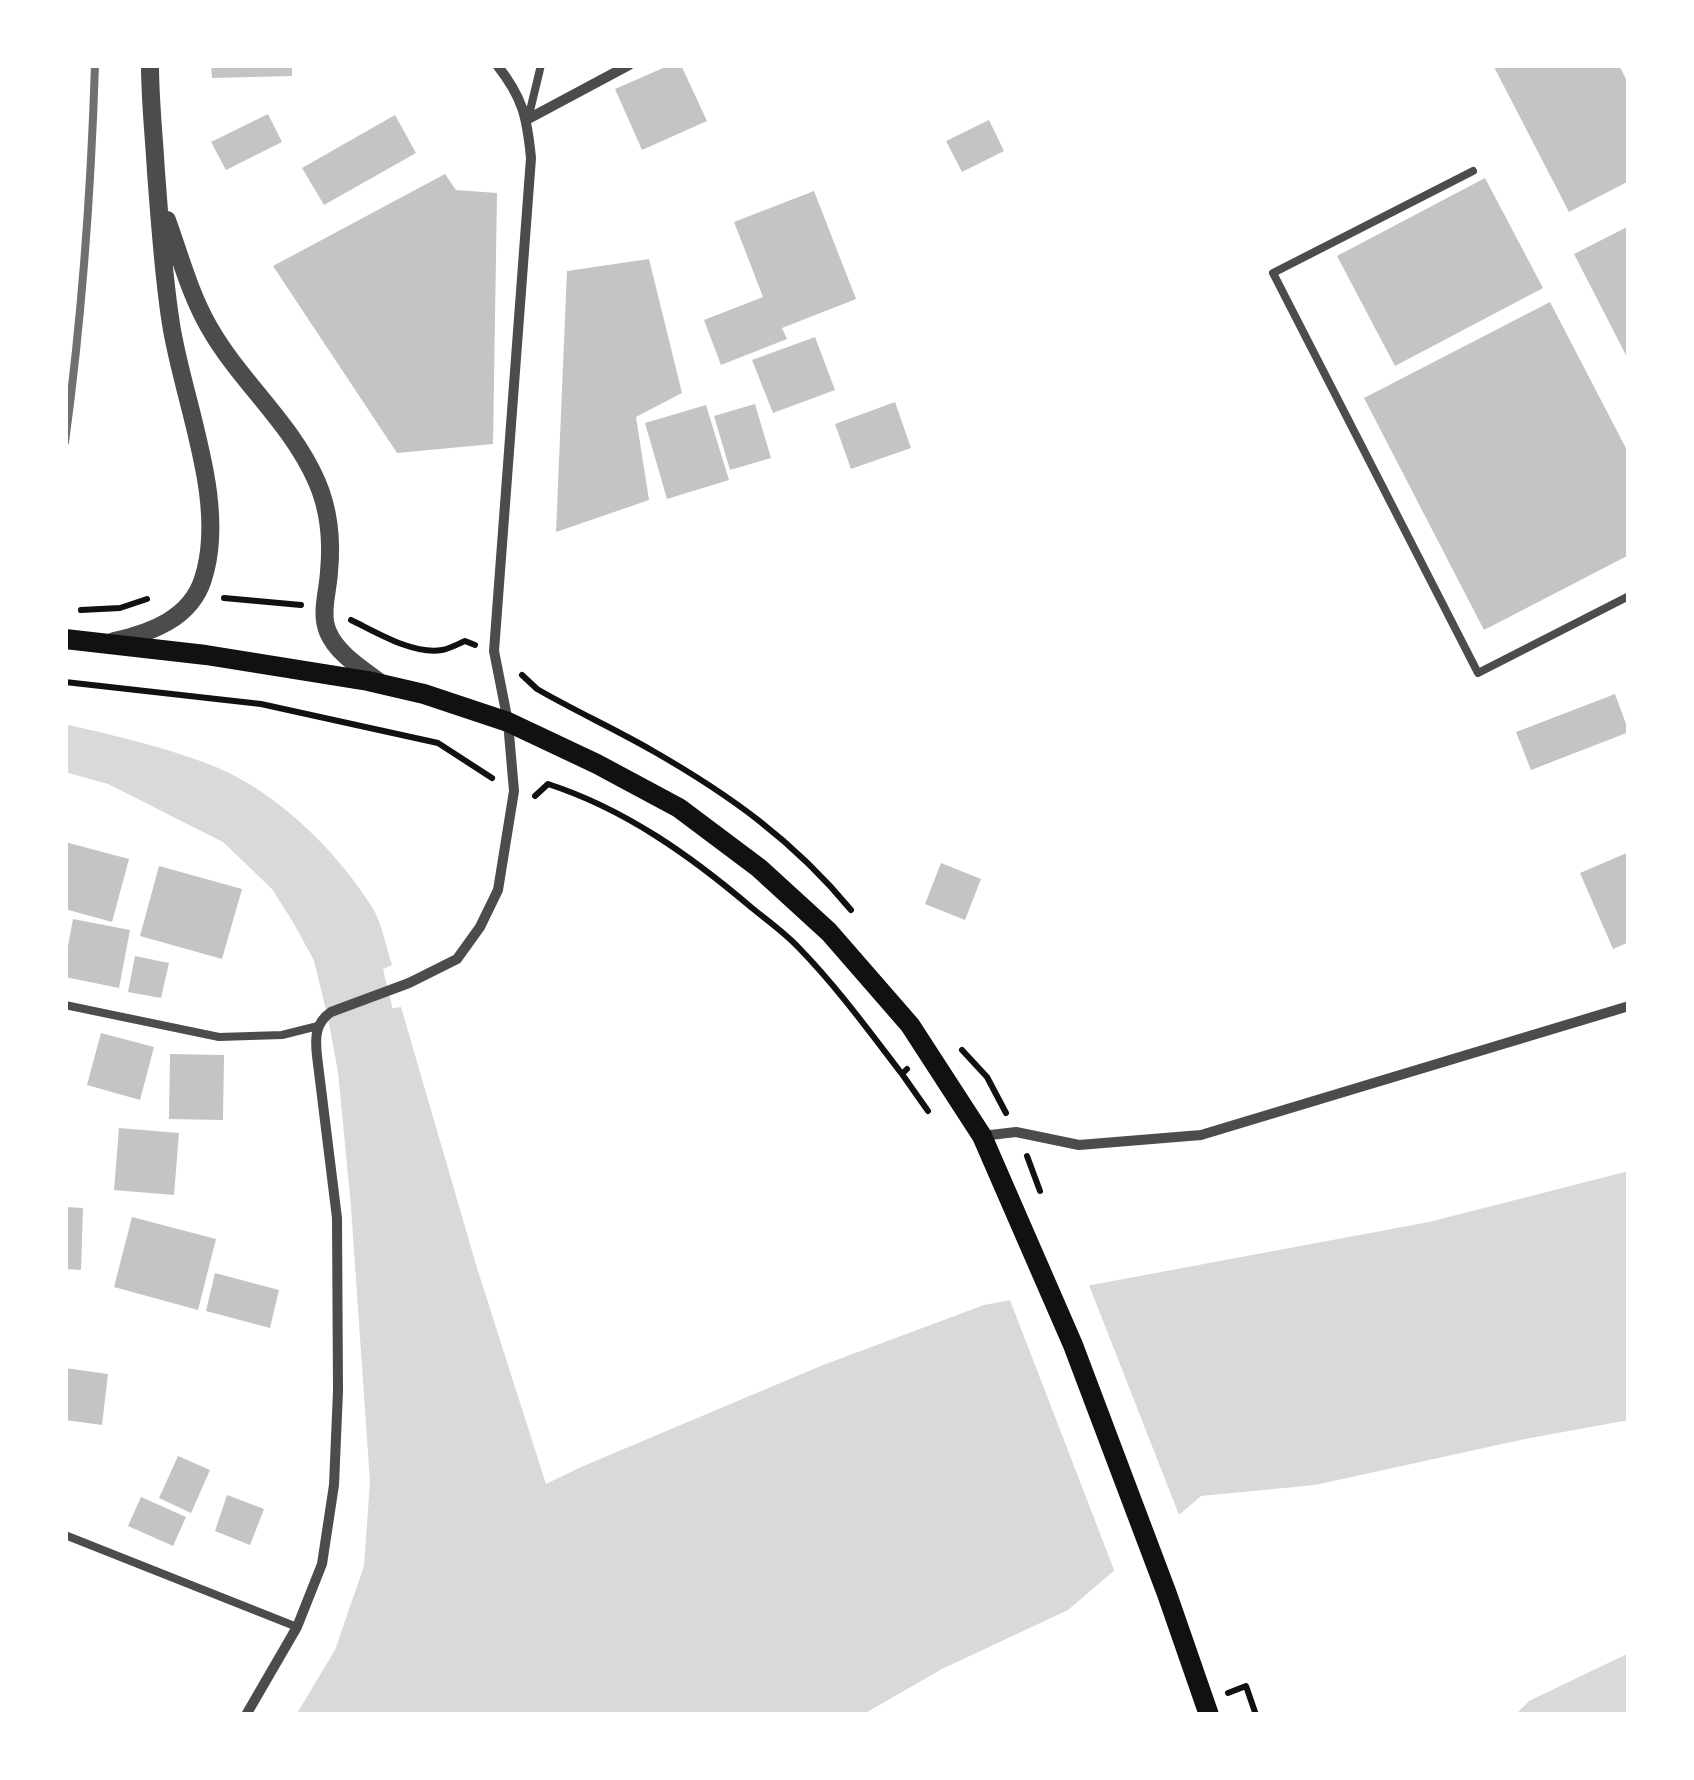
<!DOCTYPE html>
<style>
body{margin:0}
#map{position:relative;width:1694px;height:1780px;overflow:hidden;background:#fff;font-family:"Exo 2",sans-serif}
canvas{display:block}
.frame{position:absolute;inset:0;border:68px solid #fff;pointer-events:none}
</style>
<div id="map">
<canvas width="1694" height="1780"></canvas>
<div class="frame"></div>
</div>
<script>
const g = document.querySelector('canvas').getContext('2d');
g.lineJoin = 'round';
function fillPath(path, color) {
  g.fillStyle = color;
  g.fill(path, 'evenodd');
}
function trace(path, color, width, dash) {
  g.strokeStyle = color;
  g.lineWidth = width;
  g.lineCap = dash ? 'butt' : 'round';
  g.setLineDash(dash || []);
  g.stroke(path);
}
const water = new Path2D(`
 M65,724C112,735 160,746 206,763C272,787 335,848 372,907C382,923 386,947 392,965L332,993L293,922L272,889L223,842L108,784L65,772Z
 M401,1007L477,1268L546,1484L581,1467L823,1365L984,1305L1429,1222L1629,1171V1420L1525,1439L1315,1485L1201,1496L1068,1610L942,1669L862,1715H296L335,1650L364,1566L370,1482L351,1207L333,1019Z
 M1629,1653V1715H1515L1529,1701Z`);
const pier = new Path2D(`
 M1087,1280L1181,1520L1116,1575L1008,1295Z`);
const river = new Path2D(`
 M319,902L344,947L360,1012L376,1099`);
const building = new Path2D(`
 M211,65H292V76L212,78Z
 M670,65H681L707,121L642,150L615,89Z
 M1493,65H1619L1629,85V181L1569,212Z
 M268,114L282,142L226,170L211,142Z
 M395,115L416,153L324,205L302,168Z
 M989,120L1004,151L962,172L946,141Z
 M445,174L456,190L497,193L493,444L397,453L273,266Z
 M1485,178L1543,288L1395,366L1337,256Z
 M814,191L856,299L782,328L787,339L721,365L704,320L763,297L734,222Z
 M1629,226V361L1574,254Z
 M649,259L682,393L636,417L649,500L556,532L567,271Z
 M1550,302L1629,454V555L1484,630L1364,398Z
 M815,337L835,390L773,413L752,360Z
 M895,402L911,448L851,469L835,424Z
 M755,404L771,458L730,470L714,416Z
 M706,405L729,480L667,499L645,423Z
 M1615,694L1629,732L1531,770L1516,732Z
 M65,842L129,859L112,922L65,909Z
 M1629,852V942L1613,949L1580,873Z
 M941,863L981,879L965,920L925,904Z
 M159,866L242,889L222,959L140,936Z
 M73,919L130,930L119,988L65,977V962Z
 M135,956L169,963L161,998L128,992Z
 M101,1033L154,1047L140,1100L87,1085Z
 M170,1054L224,1055L223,1120L169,1119Z
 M119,1128L179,1133L174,1195L114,1190Z
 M65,1207L83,1208L81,1270L65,1269Z
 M132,1217L216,1239L198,1310L114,1287Z
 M215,1273L279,1290L270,1328L206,1311Z
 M65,1368L108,1374L102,1425L65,1420Z
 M178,1456L210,1470L191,1513L159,1498Z
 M227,1495L264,1509L250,1545L215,1531Z
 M141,1497L186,1517L173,1546L128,1526Z`);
const path = new Path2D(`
 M224,598L301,605
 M81,610L120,608L147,599
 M351,620C376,632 413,655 442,650C449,649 458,644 465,641L475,645
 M522,675L537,689C575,711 615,729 653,751C730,795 794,841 851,910
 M65,682L261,704L438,743L492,778
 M535,796L548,784C625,809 691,856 752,908C768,921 785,933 799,948C837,987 869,1031 902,1074
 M962,1050L987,1077L1006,1113
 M907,1069L902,1074L928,1111
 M1027,1156L1040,1191
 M1228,1693L1246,1686L1256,1715`);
const service = new Path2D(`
 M528,119L541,65
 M1473,171L1273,273L1478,673L1629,596
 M65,1005L219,1037L282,1035L318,1026
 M65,1535L297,1627`);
const minor = new Path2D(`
 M528,119L629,65
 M982,1136L1016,1132L1079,1145L1201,1135L1629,1006
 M246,1715L297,1627L322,1564L334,1485L338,1391L337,1218L317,1056C315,1038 315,1023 331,1012L409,983L457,959L480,927L498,890L514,791L508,722L494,651L531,158C527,117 523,98 497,65`);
const tertiary = new Path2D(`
 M167,220C180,256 190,294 209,327C240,382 291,422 317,482C330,512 332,541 329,572C328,591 320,614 328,632C337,654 364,670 382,684
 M114,641C151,633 191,618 203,579C228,502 183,402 171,324C163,274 160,222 156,172C154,136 150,101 150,65`);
const secondary = new Path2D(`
 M65,639L206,655L368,681L424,694L508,722L597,764L679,808L759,868L829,932L910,1025L982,1136L1073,1345L1167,1594L1209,1715`);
const rail = new Path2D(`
 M65,442C82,317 91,191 95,65`);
fillPath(water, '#d9d9d9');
fillPath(pier, '#fff');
trace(river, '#d9d9d9', 65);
fillPath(building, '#c4c4c4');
trace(path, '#111', 6);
trace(service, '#4c4c4c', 8);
trace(minor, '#4c4c4c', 10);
trace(tertiary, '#4c4c4c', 18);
trace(secondary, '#111', 20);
trace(rail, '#707070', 8);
</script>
